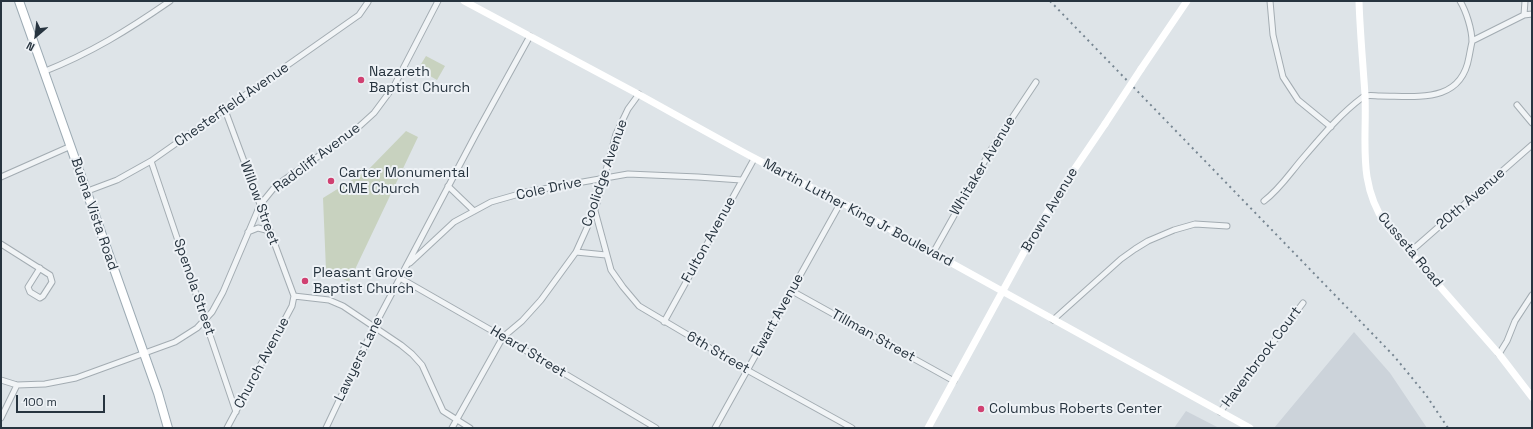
<!DOCTYPE html>
<style>
body{margin:0}
#map{position:relative;width:1533px;height:429px;overflow:hidden;background:#dee4e8;font-family:"Space Grotesk",sans-serif}
canvas{display:block}
.frame{position:absolute;inset:0;border:2px solid #27343f;pointer-events:none}
.north{position:absolute;left:16px;top:16px;width:40px;height:40px;-webkit-text-stroke:3px #eef2f6;paint-order:stroke;rotate:208deg;font-size:11px;font-weight:700;line-height:16px;text-align:center;color:#27343f}
.north::after{content:'';display:block;margin:auto;width:14px;height:18px;background:#27343f;clip-path:polygon(50% 0,100% 100%,50% 72%,0 100%)}
.scale{position:absolute;left:16px;top:395px;width:89px;height:18px;box-sizing:border-box;border:2px solid #27343f;border-top:0;padding-left:5px;font-size:12px;line-height:14px;white-space:nowrap;color:#27343f;-webkit-text-stroke:3px #eef2f6;paint-order:stroke}
</style>
<div id="map">
<canvas width="1533" height="429"></canvas>
<div class="frame"></div>
<div class="north">N</div>
<div class="scale">100 m</div>
</div>
<script>
const g = document.querySelector('canvas').getContext('2d');
g.lineJoin = 'round';
function fillPath(path, color) {
  g.fillStyle = color;
  g.fill(path, 'evenodd');
}
function trace(path, color, width, dash) {
  g.strokeStyle = color;
  g.lineWidth = width;
  g.lineCap = dash ? 'butt' : 'round';
  g.setLineDash(dash || []);
  g.stroke(path);
}
function write(font, color, halo, rows, align = 'center') {
  g.font = font + ' "Space Grotesk",sans-serif';
  g.lineWidth = 4;
  g.setLineDash([]);
  g.textBaseline = 'middle';
  g.strokeStyle = halo;
  g.fillStyle = color;
  for (const [text, x, y, turn = 0] of rows) {
    g.save();
    g.translate(x, y);
    g.rotate((+turn || 0) * Math.PI / 180);
    g.textAlign = isNaN(turn) ? turn : align;
    if (halo) g.strokeText(text, 0, 0);
    g.fillText(text, 0, 0);
    g.restore();
  }
}
const built = new Path2D(`
 M1354,332L1390,373L1427,428H1274Z
 M1186,411L1219,428H1174Z`);
const green = new Path2D(`
 M426,56L445,66L437,80L418,69Z
 M406,131L418,137L349,282L326,270L323,198L368,170Z`);
const street = new Path2D(`
 M1270,1L1273,35L1283,77L1298,100L1331,127
 M1524,15L1525,1
 M1472,41L1524,15L1532,14
 M43,72C91,53 128,30 170,1
 M1517,105L1532,123
 M225,110L294,296L292,306L227,428
 M151,161L236,412
 M1,177L71,146
 M448,186L474,211
 M85,192L117,180L151,161L359,15L368,2
 M1264,201C1280,189 1290,173 1303,158C1321,137 1340,114 1363,97C1367,94 1375,96 1380,96C1417,96 1461,104 1469,57C1470,52 1471,46 1472,42C1472,29 1466,11 1460,1
 M595,211L611,270L623,287L639,306L747,370L852,428
 M248,232L258,228L270,231
 M1,244L50,275L52,282L43,296L40,298L30,292L28,287L40,268
 M576,252L606,255
 M1410,252L1532,145
 M933,253L992,148L1036,82
 M410,263L454,222L491,202L526,192L628,174L698,177L741,180
 M400,278L503,337L656,428
 M792,291L954,381
 M294,296L329,300L343,306L401,345L412,354L422,365L443,411L470,428
 M1053,320L1121,259L1135,249L1148,241L1174,230L1195,224L1227,226
 M664,322L754,159
 M1499,354L1507,341L1515,321L1532,295
 M1,380L17,385L45,384L76,378L175,342L197,328L212,312L223,292L260,205L273,189L284,180L352,133L374,113L394,86L438,1
 M1220,412L1303,303
 M1,418L17,385
 M326,428L374,327L476,134L530,36
 M452,428L503,337L522,321L541,300L576,252L595,210L616,134L628,109L639,94
 M715,428L841,202`);
const secondary = new Path2D(`
 M464,1C522,32 580,63 638,94C705,131 771,169 841,202L1250,428
 M1359,1C1360,32 1363,64 1365,95C1367,143 1357,182 1386,225L1499,354L1532,397
 M1141,69L1187,1
 M928,428L1030,241L1063,186L1105,124`);
const primary = new Path2D(`
 M19,1L158,393L168,428`);
const rail = new Path2D(`
 M1050,1L1394,356L1426,395L1448,428`);
const secondaryBridge = new Path2D(`
 M1105,124L1141,69`);
const markers = [
 [361,80,4,"#d04071"],
 [331,181,4,"#d04071"],
 [305,281,4,"#d04071"],
 [981,409,4,"#d04071"]
];
const poiNames = [
 ["Nazareth",369,72],
 ["Baptist Church",369,88],
 ["Carter Monumental",339,173],
 ["CME Church",339,189],
 ["Pleasant Grove",313,273],
 ["Baptist Church",313,289],
 ["Columbus Roberts Center",989,409]
];
const streetNames = [
 ["Chesterfield Avenue",232,105,-35],
 ["Radcliff Avenue",317,158,-37],
 ["Whitaker Avenue",983,166,-59],
 ["Coolidge Avenue",605,173,-71],
 ["Cole Drive",549,189,-12],
 ["20th Avenue",1471,199,-41],
 ["Willow Street",259,203,70],
 ["Brown Avenue",1050,210,-59],
 ["Martin Luther King Jr Boulevard",858,213,28],
 ["Buena Vista Road",94,214,71],
 ["Fulton Avenue",709,240,-61],
 ["Cusseta Road",1410,250,50],
 ["Spenola Street",194,287,71],
 ["Ewart Avenue",778,315,-61],
 ["Tillman Street",873,336,29],
 ["Heard Street",528,352,31],
 ["6th Street",718,353,30],
 ["Havenbrook Court",1262,357,-53],
 ["Lawyers Lane",359,359,-64],
 ["Church Avenue",262,363,-62]
];
fillPath(built, '#ccd3da');
fillPath(green, '#c8d2bf');
trace(street, '#a3acb2', 7);
trace(primary, '#9dabb4', 10);
trace(street, '#f1f4f6', 5);
trace(secondary, '#fff', 7);
trace(primary, '#fff', 8);
trace(rail, '#778692', 2, [2, 4]);
trace(secondaryBridge, '#fff', 7);
for (const [x, y, r, color] of markers) {
  const dot = new Path2D();
  dot.arc(x, y, r, 0, 2 * Math.PI);
  g.fillStyle = color;
  g.fill(dot);
  trace(dot, '#eef2f6', 1.5);
}
write('14px', '#27343f', '#eef2f6', poiNames, 'left');
write('14px', '#27343f', '#eef2f6', streetNames);
</script>
